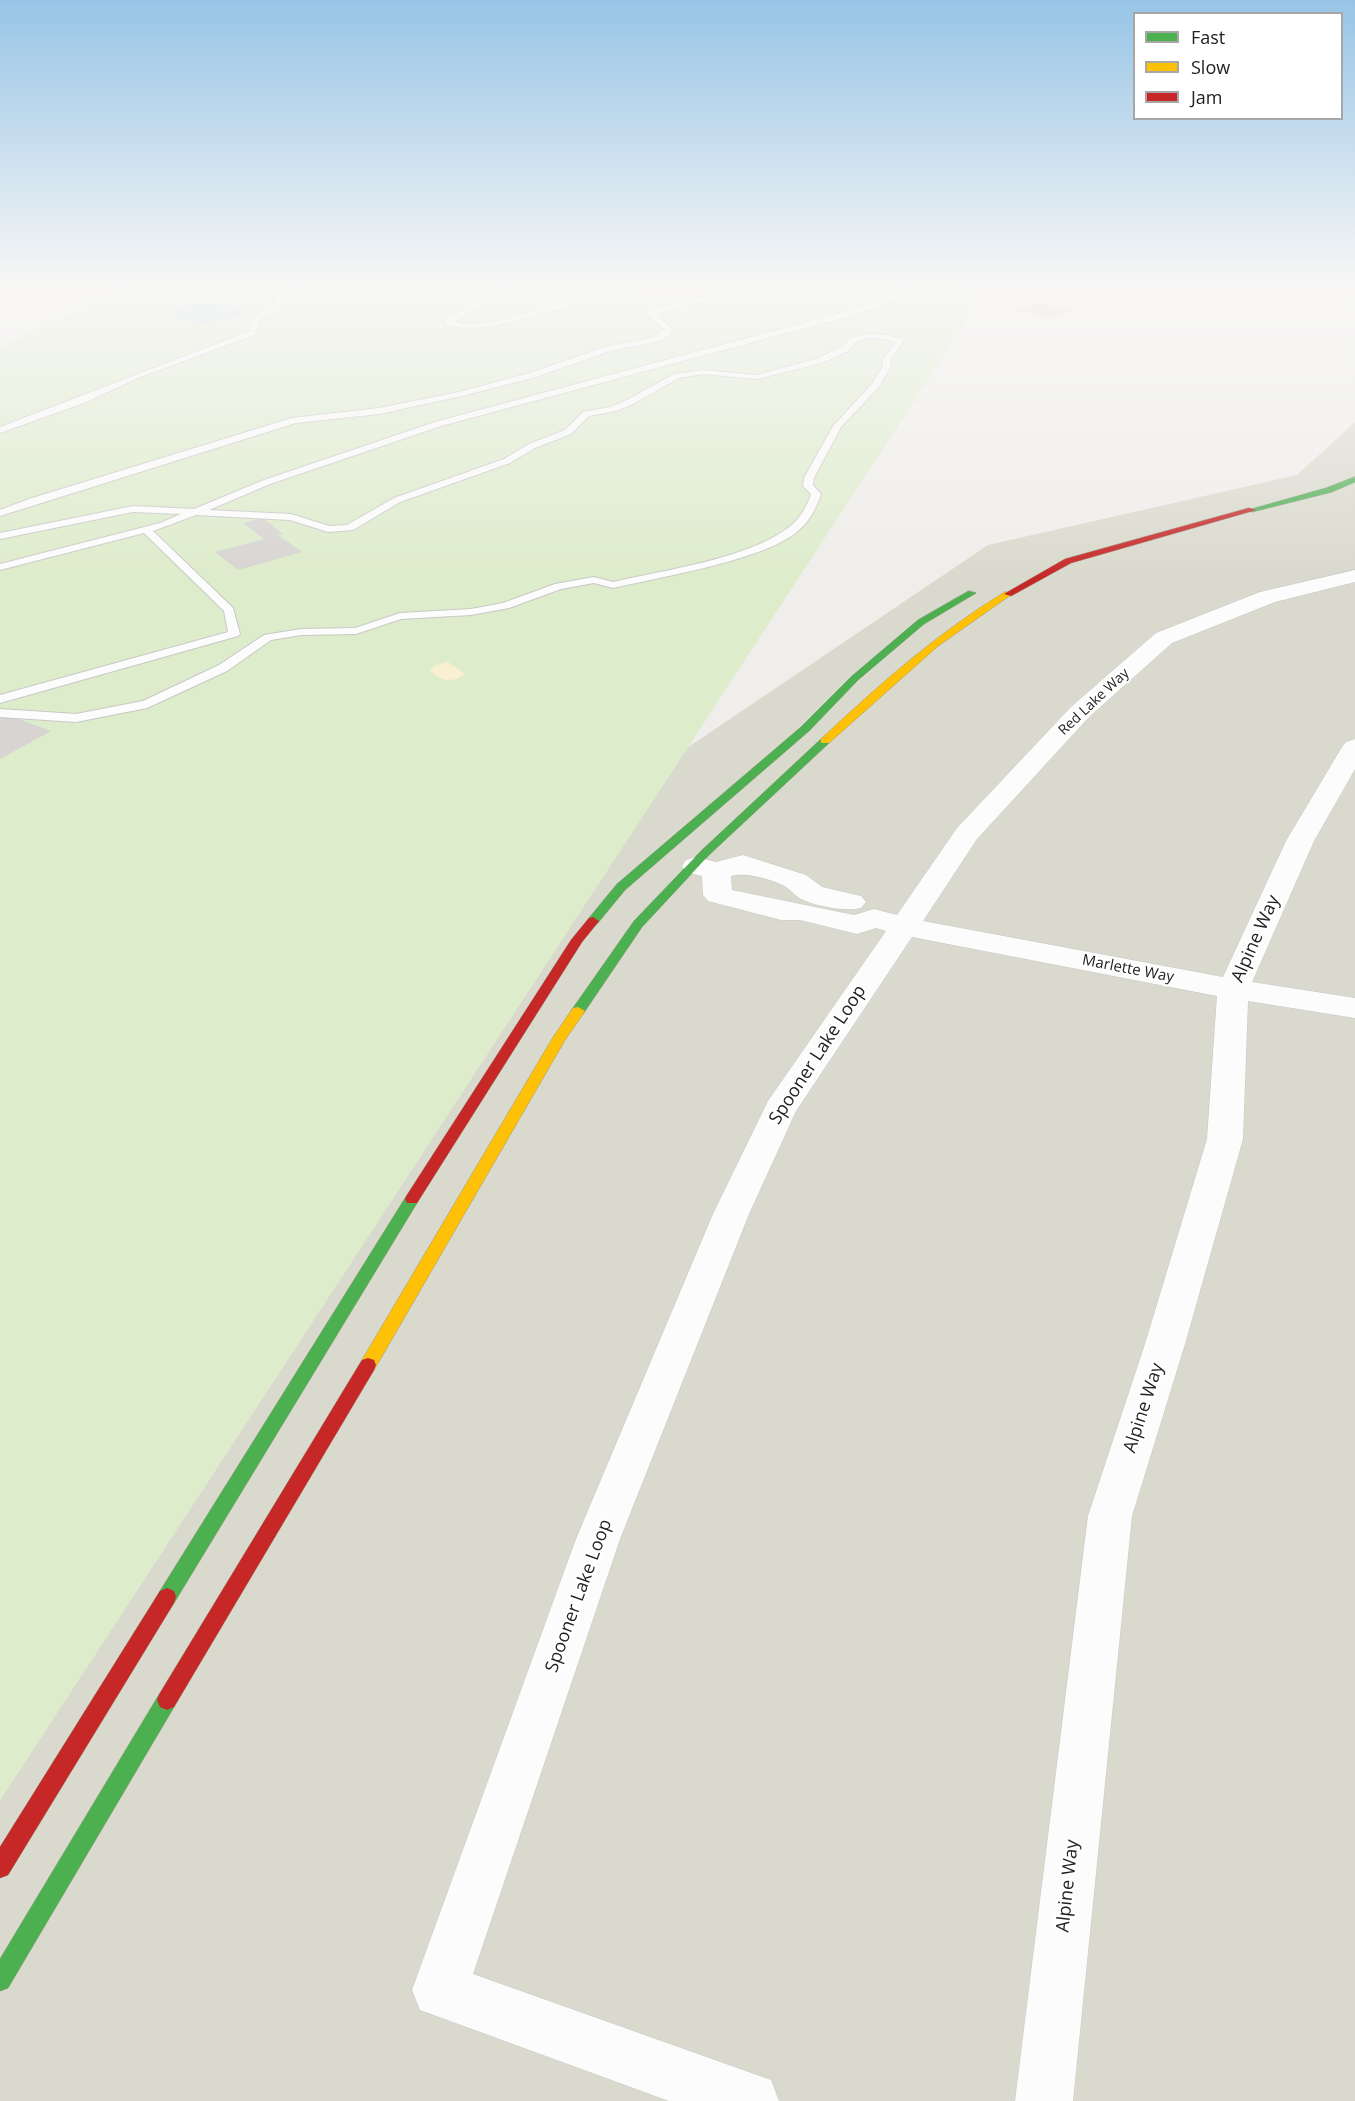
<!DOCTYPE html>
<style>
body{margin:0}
#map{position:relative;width:1355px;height:2101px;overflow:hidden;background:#f0eeeb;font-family:"Open Sans",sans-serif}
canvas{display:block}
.legend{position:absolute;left:1133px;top:12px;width:210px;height:108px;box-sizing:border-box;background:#fff;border:2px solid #a7a7a7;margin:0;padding:8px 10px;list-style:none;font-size:18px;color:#222}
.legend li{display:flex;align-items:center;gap:12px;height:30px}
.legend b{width:30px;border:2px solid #a7a7a7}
</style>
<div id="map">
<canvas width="1355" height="2101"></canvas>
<ul class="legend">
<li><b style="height:8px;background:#4caf50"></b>Fast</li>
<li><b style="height:8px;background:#ffc107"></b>Slow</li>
<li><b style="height:8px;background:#c62828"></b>Jam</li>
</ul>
</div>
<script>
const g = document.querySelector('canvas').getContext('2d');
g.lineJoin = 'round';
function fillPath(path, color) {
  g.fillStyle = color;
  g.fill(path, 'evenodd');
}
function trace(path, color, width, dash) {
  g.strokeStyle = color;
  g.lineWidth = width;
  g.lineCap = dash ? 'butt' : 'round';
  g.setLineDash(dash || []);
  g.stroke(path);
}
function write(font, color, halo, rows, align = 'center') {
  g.font = font + ' "Open Sans",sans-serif';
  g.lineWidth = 4.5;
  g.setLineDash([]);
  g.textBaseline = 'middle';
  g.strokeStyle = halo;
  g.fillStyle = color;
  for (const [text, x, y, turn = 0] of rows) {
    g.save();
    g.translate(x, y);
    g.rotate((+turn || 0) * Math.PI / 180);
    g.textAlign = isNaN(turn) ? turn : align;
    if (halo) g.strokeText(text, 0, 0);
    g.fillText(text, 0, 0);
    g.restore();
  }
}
const construction = new Path2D(`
 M0,284H117L97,293L0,299Z
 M1355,422V2101H0V1800L687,748L988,545L1297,475Z`);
const grass = new Path2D(`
 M130,284H960L973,311L0,1800V347Z`);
const sand = new Path2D(`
 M448,662L465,674C455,683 439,682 430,670L435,665Z`);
const water = new Path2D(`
 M191,303L237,305L243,310L242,314C225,322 184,330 173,310Z`);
const building = new Path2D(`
 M1040,302L1073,310L1049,319L1015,310Z
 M263,518L283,534L278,535L302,552L238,570L215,552L264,539L243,523Z
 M8,715L51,731L0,759V719Z`);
const lane = new Path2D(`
 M285,284H293L283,294V309C265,320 262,311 257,334L138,378L84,403L0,433V427L250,331C250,314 261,312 275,308L276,294Z
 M496,284H504L482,305L454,322C482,331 533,310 562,303C589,297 701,283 721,297L656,314L672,329L669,336L659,341L610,351L536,377L462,396L379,414L296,423L0,516V510L29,499L292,418L379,408L459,392L530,373L605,347L654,337L664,329L648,316V312L657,307L709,297C672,291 608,298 571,306C531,314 485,337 445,324V320L476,301Z
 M906,284H913L904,296L861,313L441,426L270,484L209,510L291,514L329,526L347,525L394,498L504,459L529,444L565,430L583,412L611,407L627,400L674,374L703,370L757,375L816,359L842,347L850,338L866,334L889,335L904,340L891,359L890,368L879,387L841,427L814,478L813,485L821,494C817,508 808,523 797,532C761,561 660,577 613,588L594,583L561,589L509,608L471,615L401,619L356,634L301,635L271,640L227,671L147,708L76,722L0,717V709L76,714L143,701L219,665L264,635L301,629L355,628L400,613L471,609L503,603L555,584L594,577L613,582C664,570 747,559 788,528C799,520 807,507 811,494L803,486L804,478L833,426L872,384L882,368L883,359L896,343L888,339L866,338L856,342L848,351L822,363L757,379L703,374L679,378L633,404L616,411L589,416L571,434L535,448L510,463L400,502L353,530L328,532L290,520L196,515L153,531L233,608L240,634L238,636L0,703V695L228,632L224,611L144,533L0,570V564L160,523L181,514L133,512L0,539V533L133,506L194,509L264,480L435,422L855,309L898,292Z`);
const street = new Path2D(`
 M1355,570V582L1275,602L1172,643L1089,717L977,839L923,921L1223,977L1286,841L1342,747L1346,742L1355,739V769L1314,841L1252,982L1355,998V1018L1248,1001L1243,1139L1185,1344L1132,1516L1073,2101H1015L1088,1516L1145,1344L1207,1139L1217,996L912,937L796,1111L749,1214L620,1539L473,1974L771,2080L779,2101H669L420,2010L412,1990L576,1539L713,1214L768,1101L886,931L876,928L857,934L800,920H781L708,901L703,895L702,876L686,872L682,866L686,860L696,857L716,862L743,855L806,875L822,887L861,896L866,902L861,908C846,912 816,906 801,899C795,896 791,890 786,887C771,879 747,872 731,876L732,890L854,915L874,909L897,915L957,828L1071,707L1156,633L1260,592Z`);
const fast = new Path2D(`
 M1355,477V482L1332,492L1252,512L1248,510L1326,488Z
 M969,591L976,593L924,624L858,680L809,731L625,890L597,924H589L587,921L589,918L617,884L801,727L852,676L918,620Z
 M825,738L829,739V743L709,855L642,927L583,1014H573L571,1011L573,1008L634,921L701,851L821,739Z
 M412,1194L417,1195L419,1199L417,1203L174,1603L167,1606L160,1603L158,1597L160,1591L407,1195Z
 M167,1690L174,1693L177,1700L174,1707L8,1988L0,1991V1959L160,1693Z`);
const slow = new Path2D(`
 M1005,592L1012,594L938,646L829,743H821V739C879,685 937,633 1005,592Z
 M578,1007L585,1011L565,1040L374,1370L368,1372L362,1370L360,1365L362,1360L552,1039L573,1008Z`);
const jam = new Path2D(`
 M1249,508L1256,510L1071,563L1011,596L1004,594L1065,559Z
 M593,917L599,921L582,942L417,1203H407L405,1199L407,1195L571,940L589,918Z
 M368,1358L374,1360L376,1365L374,1370L174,1707L167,1710L160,1707L157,1700L160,1693L362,1360Z
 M167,1588L174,1591L176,1597L174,1603L8,1875L0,1878V1847L160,1591Z`);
const farStreetnames = [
 ["Red Lake Way",1094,702,-43]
];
const streetNames = [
 ["Marlette Way",1128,969,11]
];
const nearStreetnames = [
 ["Alpine Way",1256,939,-66],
 ["Spooner Lake Loop",818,1055,-57],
 ["Alpine Way",1144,1408,-72],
 ["Spooner Lake Loop",579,1596,-70],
 ["Alpine Way",1068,1886,-84]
];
fillPath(construction, '#d9d9cd');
fillPath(grass, '#ddeccb');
fillPath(sand, '#f8f0d0');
fillPath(water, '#bfdbe3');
fillPath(building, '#d7d4d2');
trace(lane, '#c9c8c7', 2);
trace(street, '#c9c8c7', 1);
trace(fast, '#999a82', 1);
trace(slow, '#999a82', 1);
trace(jam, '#999a82', 1);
fillPath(lane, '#fdfcfc');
fillPath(street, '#fdfcfc');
fillPath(fast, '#4caf50');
fillPath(slow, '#ffc107');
fillPath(jam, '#c62828');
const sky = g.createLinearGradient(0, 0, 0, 578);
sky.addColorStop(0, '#97c4e6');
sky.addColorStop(0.49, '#f8f7f6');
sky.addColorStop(1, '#f8f7f600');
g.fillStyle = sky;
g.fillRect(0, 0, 1355, 578);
write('14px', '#222', '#fff', farStreetnames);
write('15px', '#222', '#fff', streetNames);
write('18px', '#222', '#fff', nearStreetnames);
</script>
